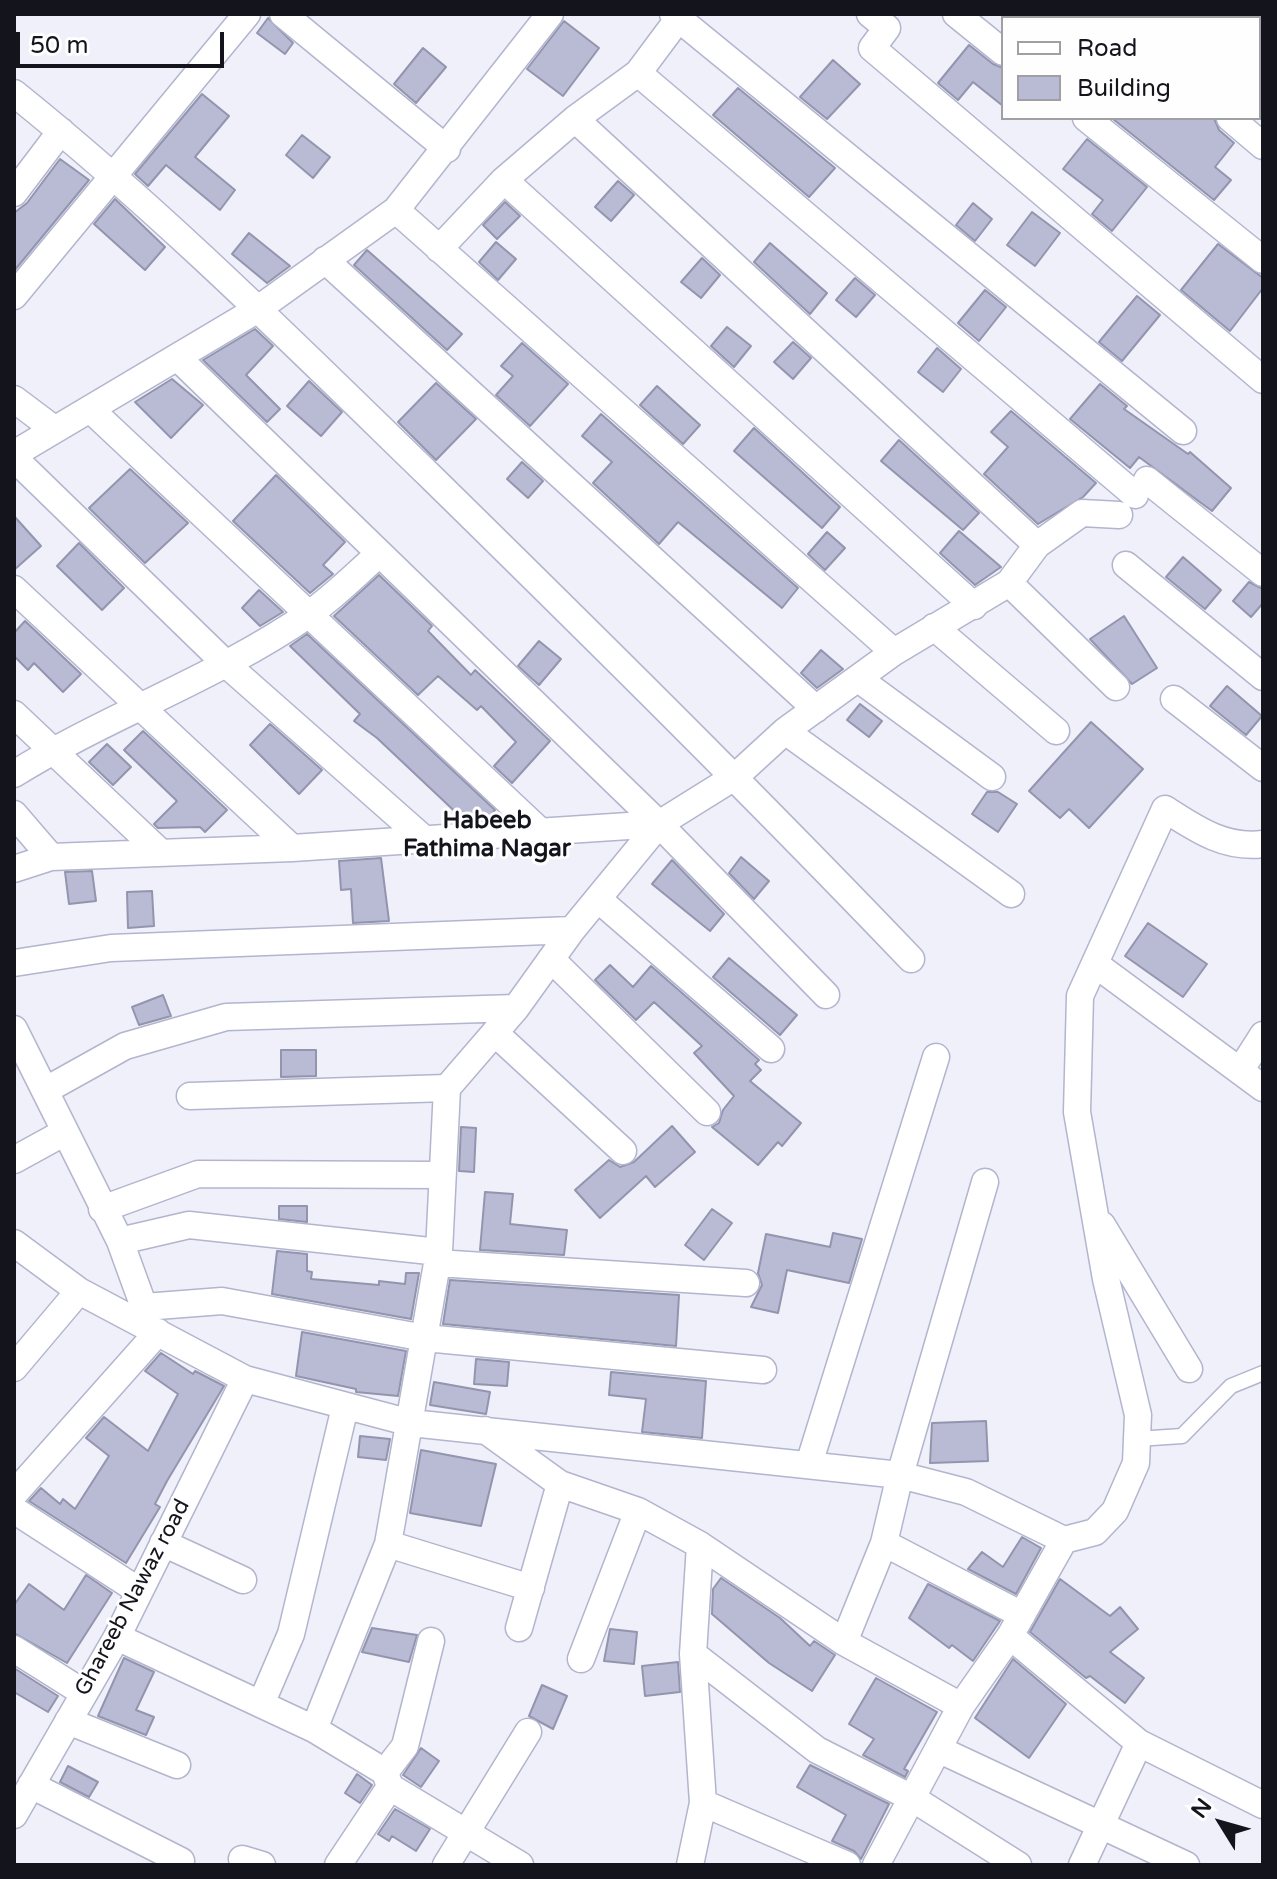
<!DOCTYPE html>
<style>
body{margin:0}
#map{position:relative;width:1277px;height:1879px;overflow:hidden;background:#eff0fa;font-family:"Varela Round",sans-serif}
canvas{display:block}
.frame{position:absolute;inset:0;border:16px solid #14141d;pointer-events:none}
.legend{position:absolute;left:1001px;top:16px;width:260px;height:104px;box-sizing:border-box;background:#fefefe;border:2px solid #a0a0a4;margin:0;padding:10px 14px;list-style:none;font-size:24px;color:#14141d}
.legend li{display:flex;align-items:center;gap:16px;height:40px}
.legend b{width:40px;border:2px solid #a0a0a4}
.north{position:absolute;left:1181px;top:1783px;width:80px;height:80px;-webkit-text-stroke:6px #fefefe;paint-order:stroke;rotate:307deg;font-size:22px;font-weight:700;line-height:32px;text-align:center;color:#14141d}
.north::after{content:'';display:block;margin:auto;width:28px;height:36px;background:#14141d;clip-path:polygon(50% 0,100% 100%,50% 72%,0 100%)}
.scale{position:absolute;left:16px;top:32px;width:208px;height:36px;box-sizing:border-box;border:4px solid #14141d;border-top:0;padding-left:10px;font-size:24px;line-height:28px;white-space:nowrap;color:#14141d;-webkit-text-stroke:6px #fefefe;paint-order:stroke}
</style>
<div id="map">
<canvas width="1277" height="1879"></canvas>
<div class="frame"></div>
<ul class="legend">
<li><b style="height:10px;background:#fff"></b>Road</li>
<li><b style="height:22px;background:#b9bbd4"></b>Building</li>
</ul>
<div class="north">N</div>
<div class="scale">50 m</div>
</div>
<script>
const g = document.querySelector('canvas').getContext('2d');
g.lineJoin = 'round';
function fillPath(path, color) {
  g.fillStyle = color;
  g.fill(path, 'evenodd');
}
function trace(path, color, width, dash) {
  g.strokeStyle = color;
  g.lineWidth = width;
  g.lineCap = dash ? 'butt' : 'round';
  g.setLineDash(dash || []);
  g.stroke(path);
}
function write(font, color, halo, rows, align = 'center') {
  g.font = font + ' "Varela Round",sans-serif';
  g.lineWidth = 6;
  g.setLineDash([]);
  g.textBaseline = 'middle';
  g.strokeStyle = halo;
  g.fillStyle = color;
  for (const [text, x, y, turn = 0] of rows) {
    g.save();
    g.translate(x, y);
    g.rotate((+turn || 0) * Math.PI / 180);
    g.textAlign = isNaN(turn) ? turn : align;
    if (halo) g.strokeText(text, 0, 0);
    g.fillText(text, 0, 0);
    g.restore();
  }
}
const building = new Path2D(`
 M268,18L293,43L285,54L257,33Z
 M564,21L599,48L563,96L527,69Z
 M969,45L993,64L1003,68V106L973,82L958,100L938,83Z
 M423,48L446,67L416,103L394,84Z
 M833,60L860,84L827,119L800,97Z
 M738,88L835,168L809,197L713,115Z
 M202,94L229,116L195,157L235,190L220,210L166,165L148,186L135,174Z
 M1214,118L1219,130L1234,143L1215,167L1231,180L1214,200L1113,119Z
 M302,135L330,157L313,178L286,155Z
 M1087,139L1147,187L1112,231L1092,214L1103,200L1063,169Z
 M60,159L89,180L14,271V213L27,203Z
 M618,181L634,195L611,221L595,207Z
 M115,199L165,247L145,270L94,224Z
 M505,202L520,216L497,239L483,225Z
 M973,203L992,219L975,241L956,225Z
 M1032,212L1060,233L1035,266L1007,245Z
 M249,233L290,266L267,283L232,254Z
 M496,242L516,259L498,280L479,262Z
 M770,243L827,293L810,314L754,262Z
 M1218,244L1263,278V288L1230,331L1181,290Z
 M367,250L462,334L447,350L354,265Z
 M702,258L720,275L701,298L681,282Z
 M855,278L875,295L856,317L836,300Z
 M985,290L1006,307L979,341L958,323Z
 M1137,296L1160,315L1122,361L1099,342Z
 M727,327L751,346L734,367L711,346Z
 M255,329L273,346L246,375L280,409L267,422L203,360Z
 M793,342L811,358L793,379L774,362Z
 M522,343L568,384L530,426L496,395L513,376L501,366Z
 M937,348L961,369L943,392L918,372Z
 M172,379L203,405L171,438L135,402Z
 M309,381L342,412L321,436L287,406Z
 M436,383L476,419L436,460L398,422Z
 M1100,384L1127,406L1124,409L1188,454L1190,452L1231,488L1212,511L1139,457L1130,468L1070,419Z
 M657,386L700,425L683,444L640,405Z
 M1011,411L1096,483L1083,497L1038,524L984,474L1008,447L991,432Z
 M601,414L798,588L782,608L678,522L659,544L593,483L612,462L582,436Z
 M754,428L840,507L822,528L734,451Z
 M899,440L979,513L963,530L881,461Z
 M522,462L543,481L528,498L507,479Z
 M130,469L188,523L145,563L89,508Z
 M276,475L345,542L323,565L333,574L310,593L233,521Z
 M14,516L41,546L14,570Z
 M959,531L1001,567L975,585L940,553Z
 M827,532L845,548L825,570L808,554Z
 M79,543L124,588L102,610L57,566Z
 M1183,557L1221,590L1205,609L1166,577Z
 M379,575L432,626L428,631L471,675L475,670L550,741L512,783L494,766L516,742L481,706L477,710L438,676L418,695L334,616Z
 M1249,582L1263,589V603L1251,617L1233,601Z
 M259,590L283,612L260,626L242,608Z
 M1124,616L1157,668L1132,684L1090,639Z
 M25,621L81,674L63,692L34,663L28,670L14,656V633Z
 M307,634L495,810L487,819L465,821L377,738L354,721L360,714L290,646Z
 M539,641L561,659L539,685L518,666Z
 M821,650L843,669L817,688L801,673Z
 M1227,686L1262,716L1246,735L1210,706Z
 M860,704L882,721L869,737L847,720Z
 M1091,722L1143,769L1089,828L1069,809L1060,818L1029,791Z
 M270,724L322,770L299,794L250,745Z
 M143,731L227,810L205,832L200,827L158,828L154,824L177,801L124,750Z
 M107,744L131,767L113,785L89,762Z
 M987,792H998L1017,804L998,832L972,814Z
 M741,857L769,881L754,899L729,873Z
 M381,858L389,921L353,923L351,889L341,890L339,861Z
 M672,860L724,914L710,931L652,884Z
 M92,871L96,901L69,904L65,872Z
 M152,891L154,926L128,928L127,892Z
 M1148,923L1207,964L1183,997L1125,956Z
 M729,958L797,1015L780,1035L713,977Z
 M610,965L633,987L651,966L759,1060L755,1064L761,1070L750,1081L801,1123L782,1146L778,1142L758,1165L712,1127L719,1123L723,1110L734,1096L694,1053L702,1046L654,1002L636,1020L595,980Z
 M163,995L171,1016L139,1025L132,1007Z
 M281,1050H316V1076L281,1077Z
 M672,1126L695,1152L655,1187L646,1176L600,1218L575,1190L609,1160L620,1167L634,1162Z
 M461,1127L476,1128L474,1172L459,1171Z
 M485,1192L513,1194L510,1224L567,1230L564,1255L480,1250Z
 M279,1206H307V1222L279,1219Z
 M712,1209L732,1223L704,1260L685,1245Z
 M833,1233L862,1239L849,1283L787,1270L778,1313L751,1307L762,1285L758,1273L766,1234L830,1247Z
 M277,1251L307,1254V1271L312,1272L311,1279L379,1285V1281L405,1284L406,1273H419L411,1319L272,1294Z
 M450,1280L679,1295L676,1346L443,1324Z
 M302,1332L406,1351L398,1396L356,1392V1389L296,1376Z
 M161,1353L193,1374L195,1371L224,1386L167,1481L155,1504L160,1507L126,1563L29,1501L41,1488L60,1504L63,1499L75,1509L109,1456L86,1438L104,1417L148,1451L178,1394L145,1371Z
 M476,1359L509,1362L507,1386L474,1384Z
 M611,1372L706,1381L702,1438L642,1432L646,1399L609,1395Z
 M434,1382L490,1392L486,1414L430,1405Z
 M986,1421L988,1461L930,1463L932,1423Z
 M360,1436L390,1439L386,1460L358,1457Z
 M421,1450L496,1464L481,1526L410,1513Z
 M1022,1537L1041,1548L1016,1594L968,1569L982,1552L1003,1567Z
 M86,1575L112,1593L67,1663L14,1633V1605L29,1584L64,1610Z
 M721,1578L780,1618L810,1646L814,1641L835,1655L812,1691L769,1663L712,1614L713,1589Z
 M1060,1579L1110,1616L1120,1607L1138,1629L1110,1652L1144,1678L1125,1703L1090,1676L1086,1678L1030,1632Z
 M928,1584L1000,1621L973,1661L952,1645L949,1648L909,1618Z
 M372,1628L417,1635L409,1662L362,1652Z
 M610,1629L637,1632L634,1664L604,1661Z
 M124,1658L154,1672L136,1710L154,1717L146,1735L98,1716Z
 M1013,1659L1066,1704L1029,1758L975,1718Z
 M678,1662L680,1692L645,1696L642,1666Z
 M14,1668L58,1696L48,1712L14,1692Z
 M876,1678L937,1712L904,1769L908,1771L905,1777L863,1755L874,1739L849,1724Z
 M542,1685L567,1696L553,1729L529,1716Z
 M421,1748L439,1761L421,1787L403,1775Z
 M810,1765L889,1804L861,1859L854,1851L832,1841L846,1815L797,1787Z
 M68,1766L98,1782L89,1797L60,1782Z
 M357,1774L372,1785L360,1803L345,1793Z
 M395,1809L430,1829L416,1851L392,1836L389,1841L378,1834Z`);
const lane = new Path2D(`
 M1137,1439L1182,1436L1231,1386L1263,1373`);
const street = new Path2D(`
 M283,14L447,149
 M673,14L1183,431
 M870,14L887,28L872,48L1263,380
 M956,14L1003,52
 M1108,14L1112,18
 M1227,14L1232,18
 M1259,39L1263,43
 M638,73L1135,495
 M14,93C161,211 294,344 429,475C592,635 753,794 911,959
 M1086,118L1263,260
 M1230,118L1263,146
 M575,119L1037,545
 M504,180L974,606
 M14,193L61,131
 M396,210L894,652
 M439,249L504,180L575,119L638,73L682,14
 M325,260L816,709
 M14,296L247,14
 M177,357L659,824L826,995
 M14,399L54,429
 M90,409L542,833
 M14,454L258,309L396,210L550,14
 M14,458L226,664L423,838
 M1147,480L1263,573
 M1126,565L1263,677
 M1009,583L1116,687
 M14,589L292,848
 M934,627L1056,731
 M860,680L992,777
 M1174,699L1263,768
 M14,714L159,851
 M785,731L1011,894
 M14,774C109,715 217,678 309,614C334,597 356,574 379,554
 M14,814L51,857
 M14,869L51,857L292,848L659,824
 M598,899L771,1049
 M551,959L707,1112
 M14,963L111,948L572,930
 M1095,964L1263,1088
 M14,1029L120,1241L144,1307L143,1322
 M496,1034L623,1151
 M1240,1071L1263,1035
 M46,1090L125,1046L226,1017L516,1008
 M190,1096L447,1088
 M14,1160L65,1132
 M102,1209L198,1174L442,1175
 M1102,1225L1189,1369
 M120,1241L189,1225L439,1252
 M14,1243L79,1291L245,1379L411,1423L900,1475L966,1492L1064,1540
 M437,1263L746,1283
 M144,1307L222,1301L425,1338L763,1370
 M14,1368L79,1291
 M485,1430L560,1484L638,1511L700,1545L844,1642L961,1706
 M809,1464L936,1057
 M14,1494L158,1332
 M14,1510L139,1591
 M163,1543L243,1580
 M884,1543L1022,1615
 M388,1544L531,1588
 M519,1628L560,1484
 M1010,1636L1139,1743L1263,1805
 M117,1637L314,1729L385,1772L390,1787L520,1865
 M844,1642L884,1543L900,1475L985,1182
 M14,1649L84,1693
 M693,1654L817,1750L912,1798L1018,1865
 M581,1659L638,1511
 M261,1704L291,1634L345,1407
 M68,1721L177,1765
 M314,1729L388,1544L439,1252L447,1088L516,1008L572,930L659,824L736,776L785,731L894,652L1009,583L1037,545L1082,513L1119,515
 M940,1750L1186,1865
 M385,1772L405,1746L431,1641
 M31,1785L181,1861
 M703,1803L847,1865
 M14,1815L117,1637L245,1379
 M242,1859L262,1865
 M338,1865L390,1787
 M446,1865L528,1732
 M690,1865L703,1803L693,1654L700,1545
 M876,1865L961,1706L1010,1636L1064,1540L1095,1532L1115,1511L1136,1463L1138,1415L1106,1279L1077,1112L1080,996L1165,809C1196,829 1225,849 1263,844
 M1082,1865L1139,1743`);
const streetNames = [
 ["Ghareeb Nawaz road",133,1598,-62]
];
const neighbourhoodNames = [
 ["Habeeb",487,822],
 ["Fathima Nagar",487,850]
];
fillPath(building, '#b9bbd4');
trace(building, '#9295ad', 2);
trace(lane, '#b2b5ce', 17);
trace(street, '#b2b5ce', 29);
trace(lane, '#fff', 14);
trace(street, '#fff', 26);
write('22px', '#14141d', '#fefefe', streetNames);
write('bold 24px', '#14141d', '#fefefe', neighbourhoodNames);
</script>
